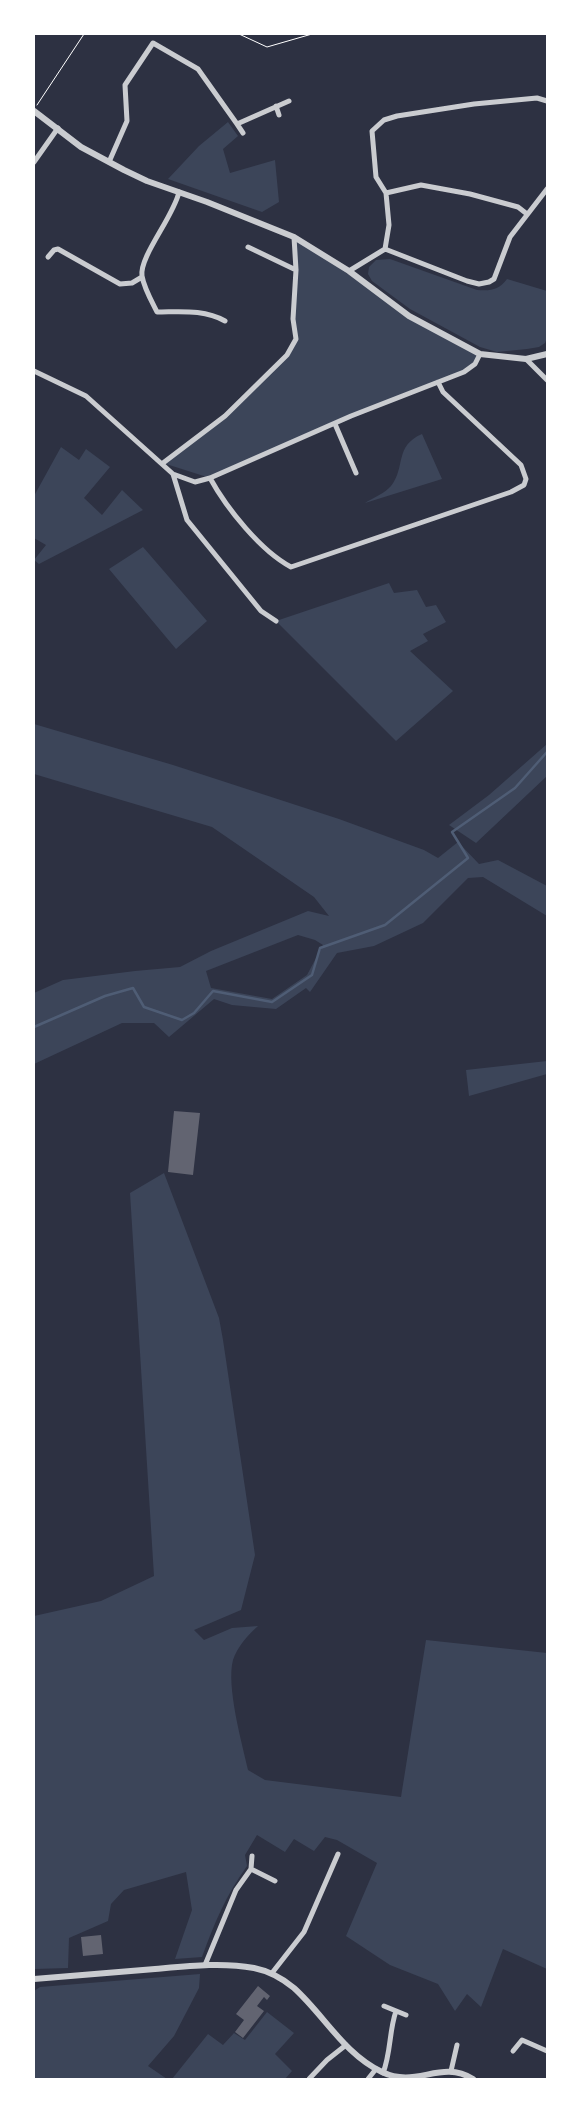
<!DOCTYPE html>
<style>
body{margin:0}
#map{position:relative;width:581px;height:2113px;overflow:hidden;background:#2d3142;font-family:Quicksand,sans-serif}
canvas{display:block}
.frame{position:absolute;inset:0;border:35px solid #fff;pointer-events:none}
</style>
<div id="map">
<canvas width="581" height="2113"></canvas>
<div class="frame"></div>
</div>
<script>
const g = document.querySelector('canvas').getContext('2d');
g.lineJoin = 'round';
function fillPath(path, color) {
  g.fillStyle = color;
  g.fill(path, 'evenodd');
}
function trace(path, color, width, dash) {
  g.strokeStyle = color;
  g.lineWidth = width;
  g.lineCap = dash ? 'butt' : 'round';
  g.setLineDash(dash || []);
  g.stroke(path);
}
const green = new Path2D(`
 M228,122L238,136L223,149L230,173L275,160L279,202L262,212L168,179L199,146Z
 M294,237L409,316L480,354L469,369L210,478L163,463L225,416L294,346Z
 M390,259L477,290C491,291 499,290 507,279L547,291V338L545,343L539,347L527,349L497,352L480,347L410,309L372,281L368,274L369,267L376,260Z
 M422,434L442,479L365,503C373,498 385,493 391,486C406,467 394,446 422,434Z
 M61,447L79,460L86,449L110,467L84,498L102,515L122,490L143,510L39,564L34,560L46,545L34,538V496Z
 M143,547L207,621L176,649L109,569Z
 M389,583L394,593L417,590L426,607L436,605L446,622L423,634L428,641L410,651L453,691L396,741L276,621Z
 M34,724L173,765L339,819L424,850L438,858L458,842L479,864L498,860L547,886V916L483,877L468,878L423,923L374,946L337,953L310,992L306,988L276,1009L232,1005L214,999L169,1037L154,1023H122L34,1064V993L63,980L135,971L180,967L211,951L308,911L329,916L314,897L212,827L34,774ZM298,935L315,940L323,945L307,975L272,999L211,988L206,971Z
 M547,744V776L476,843L449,825L489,795Z
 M547,1061V1074L469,1096L466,1070Z
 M164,1173L219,1318L223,1340L255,1555L241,1610L194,1630L204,1640L232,1628L258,1626C248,1635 237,1647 233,1660C226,1686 242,1743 248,1770L265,1780L401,1797L426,1640L547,1653V1969L503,1949L481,2007L467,1994L455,2011L438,1984L390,1965L346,1936L377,1863L337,1840L325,1837L314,1851L294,1839L285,1852L257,1835L245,1855L247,1866C226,1895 214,1924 202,1957L175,1959L192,1910L186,1872L124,1890L111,1904L108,1921L69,1938L68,1968L34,1969V1616L101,1601L154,1576L130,1193Z
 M200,1974L199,1988L174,2036L148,2066L167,2079H34V1991L40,1987Z
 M267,2012L294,2033L275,2054L292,2071L285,2079H172L208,2034L223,2045L234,2033L245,2040Z`);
const stream = new Path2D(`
 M34,1027L105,996L133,988L144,1007L182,1020L194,1013L213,991L272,1002L312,975L320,948L385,925L468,858L452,832L515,788L547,752`);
const building = new Path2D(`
 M174,1111L200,1113L193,1175L168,1172Z
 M101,1935L103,1954L83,1956L81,1937Z
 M258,1986L270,1996L267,2000L264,1997L257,2006L264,2011L243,2038L235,2032L244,2020L236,2014Z`);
const path = new Path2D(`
 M239,34L267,47L312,34
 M37,105L84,34`);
const minor = new Path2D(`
 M276,106L279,115
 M237,124L243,133
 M34,162L58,128
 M109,162L127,121L125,85L153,43L198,69L237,124L289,101
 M179,192C174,216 139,257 142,276C144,288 152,302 157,312C180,312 204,309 225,321
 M386,193L421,185L470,194L518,207L527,214
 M248,247L296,270
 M385,249L389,225L386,193L376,177L372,131L384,120L397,116L474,104L537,98L547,101
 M48,257L54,250L58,249L120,284L132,283L142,277
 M349,271L385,249L467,281L479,284L489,282L494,279L510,237L547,189
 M526,359L547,380
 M34,371L86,396L173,474L195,482L210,478L351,416L464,372L475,364L480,354
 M335,424L356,473
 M163,463L225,416L287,355L296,339L293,319L296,270L294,237
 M173,474L187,520L261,611L276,621
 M210,478C227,509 261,551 291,567L511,492L524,485L526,479L521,465L443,392L438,382
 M252,1856L251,1869L275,1881
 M205,1965L236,1890L251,1869
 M272,1973L304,1932L338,1854
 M384,2006L406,2015
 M513,2051L522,2040L547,2051
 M451,2071L457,2045
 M383,2073C391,2053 389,2031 396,2011
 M309,2079L327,2060L346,2045
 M368,2079L376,2069`);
const tertiary = new Path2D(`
 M34,111L81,147L124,170L147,181L207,202L294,237L349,271L409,316L480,354L526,359L547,354
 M34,1979C74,1976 115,1972 155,1969C188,1966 222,1962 254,1968C269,1971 282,1978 294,1988C324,2015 344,2054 382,2072C417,2089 440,2059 473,2079`);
fillPath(green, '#3c4559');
trace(stream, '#4f5d75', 2.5);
fillPath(building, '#626471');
trace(path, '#fff', 1);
trace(minor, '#caccd0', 5);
trace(tertiary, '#caccd0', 6);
</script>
